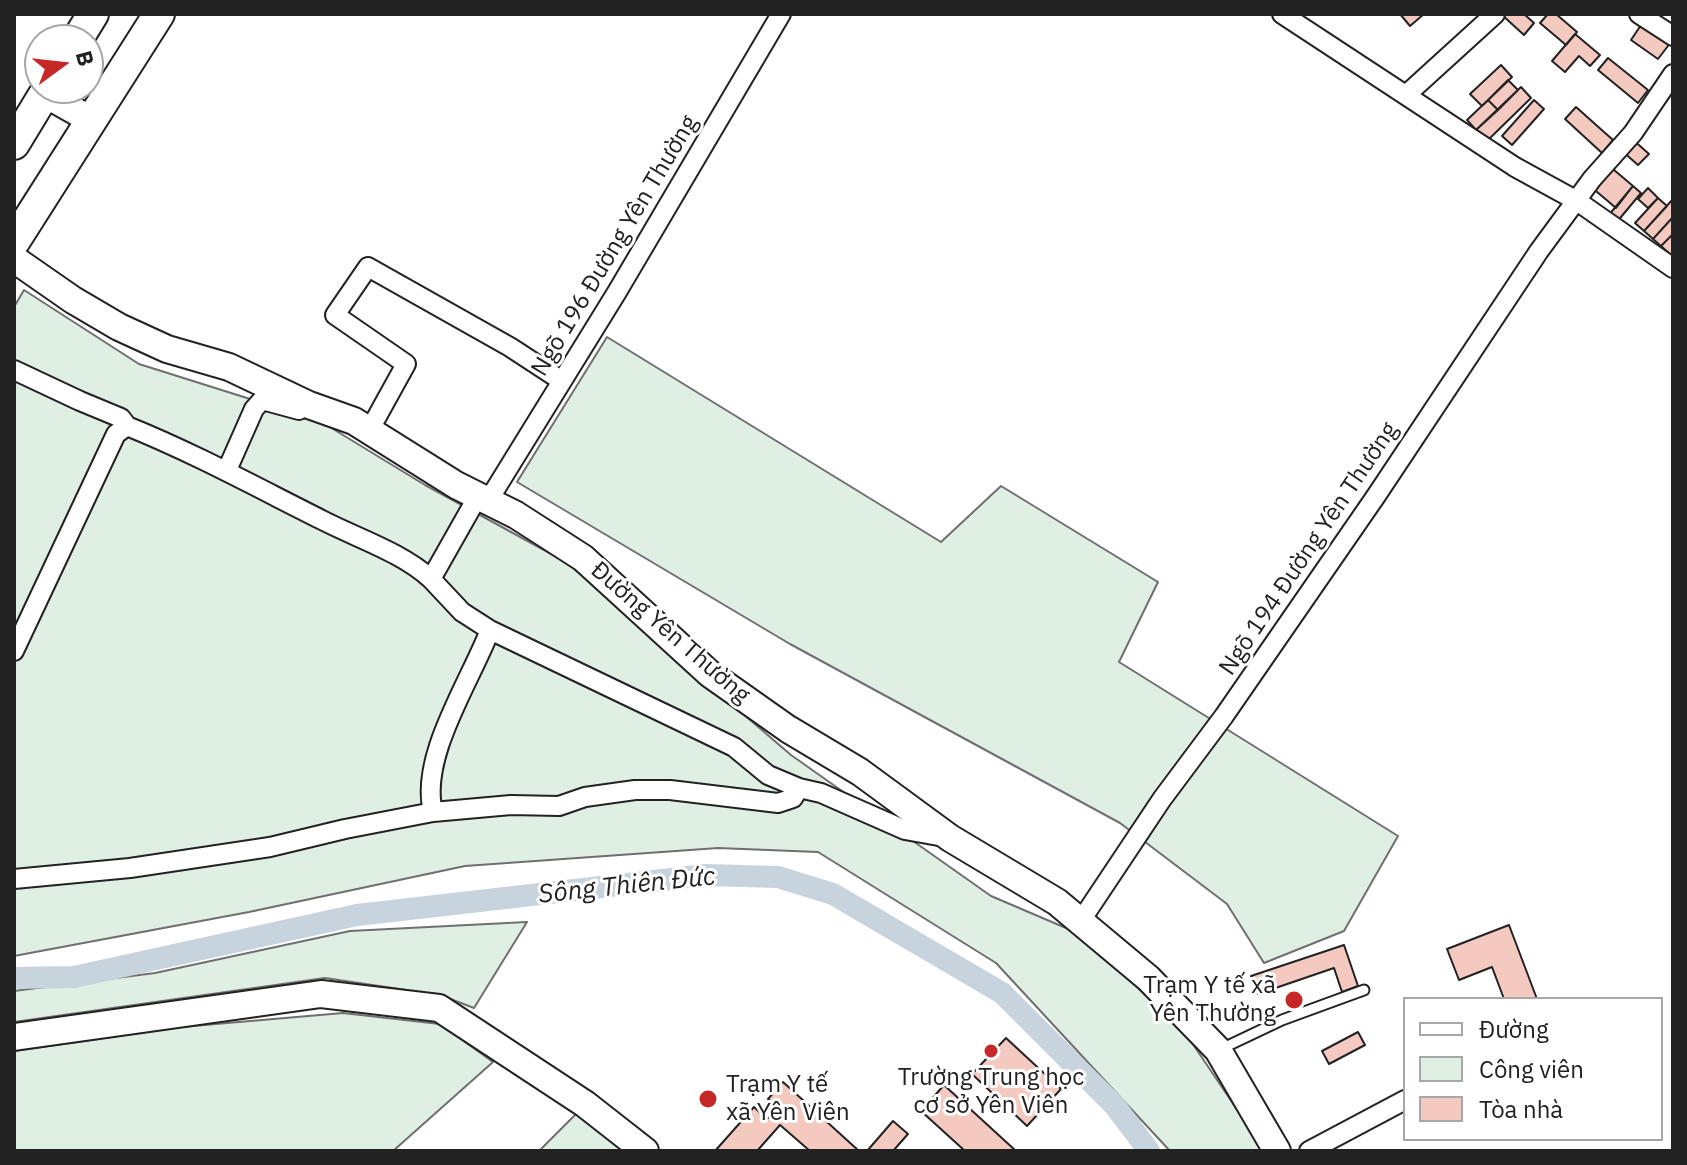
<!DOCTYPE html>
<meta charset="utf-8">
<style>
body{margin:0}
#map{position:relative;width:1687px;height:1165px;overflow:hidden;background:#fff;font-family:"IBM Plex Sans",sans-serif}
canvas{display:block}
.frame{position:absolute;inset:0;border:16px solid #222;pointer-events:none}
.legend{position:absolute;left:1403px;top:997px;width:260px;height:144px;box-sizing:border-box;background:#fff;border:2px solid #a7a7a7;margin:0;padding:10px 14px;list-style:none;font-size:24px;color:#222}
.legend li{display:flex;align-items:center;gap:16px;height:40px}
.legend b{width:40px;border:2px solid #a7a7a7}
.north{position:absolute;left:24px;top:24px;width:80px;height:80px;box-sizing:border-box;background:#fff;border:2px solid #a7a7a7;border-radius:50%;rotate:75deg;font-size:22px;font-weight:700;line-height:32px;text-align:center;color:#222}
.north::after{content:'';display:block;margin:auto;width:28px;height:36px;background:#c62828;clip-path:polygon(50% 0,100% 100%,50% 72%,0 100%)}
</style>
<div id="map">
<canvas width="1687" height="1165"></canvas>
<div class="frame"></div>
<ul class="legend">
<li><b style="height:10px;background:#fff"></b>Đường</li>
<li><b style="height:22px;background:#e0efe3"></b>Công viên</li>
<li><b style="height:22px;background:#f3c9c0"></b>Tòa nhà</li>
</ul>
<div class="north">B</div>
</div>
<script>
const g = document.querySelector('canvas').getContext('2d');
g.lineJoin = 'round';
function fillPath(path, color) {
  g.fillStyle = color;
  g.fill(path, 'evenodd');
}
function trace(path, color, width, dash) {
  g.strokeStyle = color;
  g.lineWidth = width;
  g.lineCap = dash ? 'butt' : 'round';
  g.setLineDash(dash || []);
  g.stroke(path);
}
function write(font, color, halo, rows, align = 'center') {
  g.font = font + ' "IBM Plex Sans",sans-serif';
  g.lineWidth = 6;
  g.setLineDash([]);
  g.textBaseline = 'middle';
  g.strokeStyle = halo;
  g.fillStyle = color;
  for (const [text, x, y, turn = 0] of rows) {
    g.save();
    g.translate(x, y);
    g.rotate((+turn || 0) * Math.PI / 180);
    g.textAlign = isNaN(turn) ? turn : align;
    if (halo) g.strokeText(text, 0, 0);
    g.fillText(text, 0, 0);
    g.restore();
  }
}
const green = new Path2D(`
 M24,290L139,364L320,421L425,485L566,562L791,755L991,896L1073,931L1180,1025L1265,1151H1170L996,963L818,852L718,848L465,866L249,912L14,956V307Z
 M607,337L941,542L1001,486L1158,582L1119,662L1398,836L1344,931L1264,963L1227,904L1120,823L790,644L517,482Z
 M527,922L474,1008L440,995L325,978L14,1022V991L155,973L350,931Z
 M343,1013L440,1024L493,1062L393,1151H14V1051L181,1027Z
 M580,1110L634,1151H539Z`);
const canal = new Path2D(`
 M14,978L74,977L357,915L706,875L778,877L833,894L1002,993L1115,1106L1149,1151`);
const building = new Path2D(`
 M1400,14H1424L1410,26Z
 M1501,14H1524L1534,23L1524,35Z
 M1548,14H1556L1577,32L1566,45L1540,23Z
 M1643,22L1671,42L1658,59L1631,40Z
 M1575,34L1600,55L1590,66L1579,56L1565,72L1552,61Z
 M1608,58L1648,90L1638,103L1598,70Z
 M1501,65L1512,77L1482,106L1470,94Z
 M1508,80L1518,90L1498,110L1488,100Z
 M1521,87L1531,98L1487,141L1476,130Z
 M1488,100L1498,110L1476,130L1467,120Z
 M1534,100L1544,109L1512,145L1502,136Z
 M1576,107L1613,140L1602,153L1565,119Z
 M1631,138L1649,154L1638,165L1621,150Z
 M1607,164L1633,186L1616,208L1590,186Z
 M1633,186L1641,193L1616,223L1608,216Z
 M1648,188L1658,198L1648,208L1638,199Z
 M1658,198L1667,206L1644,231L1635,223Z
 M1673,199V217L1653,239L1644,231Z
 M1673,217V234L1661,246L1653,239Z
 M1673,234V255L1672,256L1661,246Z
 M1509,925L1537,999H1504L1492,967L1459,980L1447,949Z
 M1344,945L1358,986L1342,992L1334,968L1258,994L1251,976Z
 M1358,1032L1365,1045L1329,1064L1322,1051Z
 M1006,1038L1061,1089L1027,1126L972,1074Z
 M783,1082L859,1151H810L780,1125L757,1151H715L754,1107L767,1119L778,1108L768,1099Z
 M944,1085L1016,1151H965L921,1111Z
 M893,1121L908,1134L893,1151H867Z`);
const lane = new Path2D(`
 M1221,1049L1282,1020L1364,990`);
const street = new Path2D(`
 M1282,14L1515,167L1577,201L1673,268
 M1639,14L1673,36
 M1406,95L1495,14
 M14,370L80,401L121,418L127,426
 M369,431L406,364L335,315L368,267L510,347L562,381
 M227,470L254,409L262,400L299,410
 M478,496L431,579L462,612L490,630L734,747L768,775L799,788L821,793L905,830L944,837
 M488,501L617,292L781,14
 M14,651L116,434L127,426C194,453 258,488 322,520C359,539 401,552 431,579
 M433,812C419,757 470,682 490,630
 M14,879L130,868L270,847L345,829L433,812L511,805L559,806L585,797L635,790H670L778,803L793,798L799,788
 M1080,922L1162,799L1224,716L1376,496L1539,251L1592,179L1633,133L1673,74
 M1309,1151L1405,1100`);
const secondary = new Path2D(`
 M45,94L91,120
 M14,259L73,300L119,327L167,349L229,367L309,405L354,421L456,485L516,515L583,558L710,674L788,729L860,772L950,838L1057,902L1148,978L1218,1050L1277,1151
 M14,1037L321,994L439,1008L585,1104L645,1151`);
const primary = new Path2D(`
 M77,40L93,14
 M14,144L48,88
 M14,242L159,14`);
const markers = [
 [1294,1000,10,"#c62828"],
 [991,1051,8,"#c62828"],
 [708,1099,10,"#c62828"]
];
const streetNames = [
 ["Ngõ 196 Đường Yên Thường",615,246,-59],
 ["Ngõ 194 Đường Yên Thường",1309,549,-56],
 ["Đường Yên Thường",670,633,41]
];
const poiNames = [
 ["Trạm Y tế xã",1276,986],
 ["Yên Thường",1276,1014],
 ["Trường Trung học",991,1078,"center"],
 ["cơ sở Yên Viên",991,1106,"center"],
 ["Trạm Y tế",726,1085,"left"],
 ["xã Yên Viên",726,1113,"left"]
];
const waterNames = [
 ["Sông Thiên Đức",627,886,-6]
];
fillPath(green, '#e0efe3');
trace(green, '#6f6f6f', 2);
trace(canal, '#c7d3dd', 22);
fillPath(building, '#f3c9c0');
trace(building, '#222', 2);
trace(lane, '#222', 13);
trace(street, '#222', 22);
trace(secondary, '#222', 30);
trace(primary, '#222', 34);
trace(lane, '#fff', 9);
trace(street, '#fff', 18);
trace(secondary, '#fff', 26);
trace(primary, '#fff', 30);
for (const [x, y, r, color] of markers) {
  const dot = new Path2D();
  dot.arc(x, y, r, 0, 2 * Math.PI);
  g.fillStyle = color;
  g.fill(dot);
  trace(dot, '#fff', 3);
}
write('24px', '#222', '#fff', streetNames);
write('24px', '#222', '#fff', poiNames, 'right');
write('italic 26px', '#222', '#fff', waterNames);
</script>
